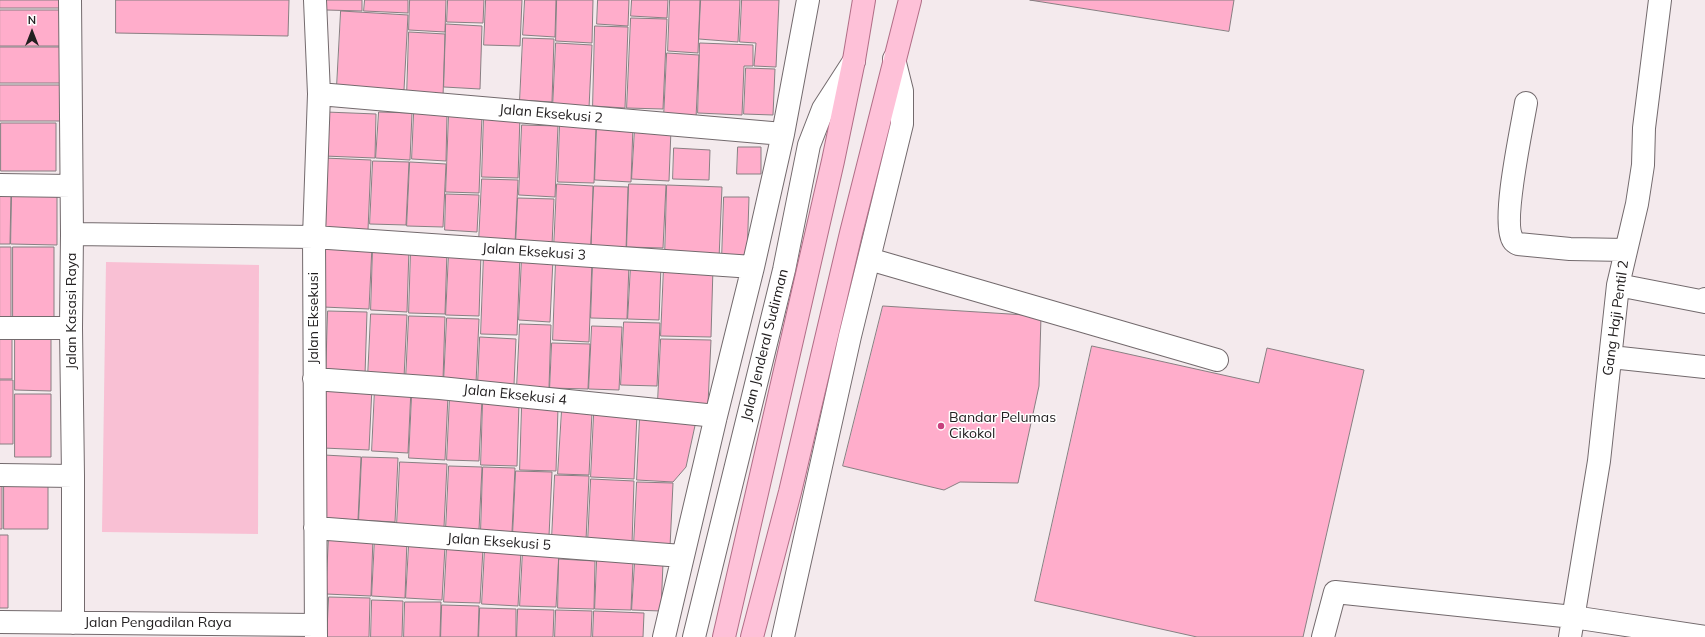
<!DOCTYPE html>
<style>
body{margin:0}
#map{position:relative;width:1705px;height:637px;overflow:hidden;background:#f4eaed;font-family:Mulish,sans-serif}
canvas{display:block}
.north{position:absolute;left:12px;top:12px;width:40px;height:40px;-webkit-text-stroke:3px #fff;paint-order:stroke;rotate:0deg;font-size:11px;font-weight:700;line-height:16px;text-align:center;color:#232021}
.north::after{content:'';display:block;margin:auto;width:14px;height:18px;background:#232021;clip-path:polygon(50% 0,100% 100%,50% 72%,0 100%)}
</style>
<div id="map">
<canvas width="1705" height="637"></canvas>
<div class="north">N</div>
</div>
<script>
const g = document.querySelector('canvas').getContext('2d');
g.lineJoin = 'round';
function fillPath(path, color) {
  g.fillStyle = color;
  g.fill(path, 'evenodd');
}
function trace(path, color, width, dash) {
  g.strokeStyle = color;
  g.lineWidth = width;
  g.lineCap = dash ? 'butt' : 'round';
  g.setLineDash(dash || []);
  g.stroke(path);
}
function write(font, color, halo, rows, align = 'center') {
  g.font = font + ' Mulish,sans-serif';
  g.lineWidth = 3;
  g.setLineDash([]);
  g.textBaseline = 'middle';
  g.strokeStyle = halo;
  g.fillStyle = color;
  for (const [text, x, y, turn = 0] of rows) {
    g.save();
    g.translate(x, y);
    g.rotate((+turn || 0) * Math.PI / 180);
    g.textAlign = isNaN(turn) ? turn : align;
    if (halo) g.strokeText(text, 0, 0);
    g.fillText(text, 0, 0);
    g.restore();
  }
}
const green = new Path2D(`
 M106,262L259,265L258,534L102,532Z`);
const building = new Path2D(`
 M0,0H64V8H0Z
 M116,0H289L288,36L116,33Z
 M326,0H362V11L326,10Z
 M365,0H408V13L364,11Z
 M410,0H446L445,32L409,30Z
 M448,0H484L483,23L447,22Z
 M486,0H522L520,46L484,45Z
 M525,0H556L555,37L523,35Z
 M557,0H593L592,43L556,41Z
 M598,0H629L628,26L597,24Z
 M632,0H668L667,18L631,16Z
 M670,0H700L698,53L668,51Z
 M701,0H740L738,42L699,39Z
 M742,0H779L776,67L754,66L756,43L740,42Z
 M1030,0H1234L1229,31Z
 M0,10H63V46H0Z
 M341,11L408,15L404,90L337,86Z
 M631,18L667,19L663,109L627,108Z
 M446,24L482,26L480,89L444,87Z
 M595,26L628,27L625,108L593,106Z
 M409,32L445,34L443,97L407,96Z
 M523,38L554,39L552,102L520,100Z
 M556,43L592,45L589,108L553,107Z
 M700,43L753,45V66H744L742,115L698,113Z
 M0,47H63V83H0Z
 M667,53L699,55L696,118L664,117Z
 M746,68L775,69L773,115L744,114Z
 M0,85H63V121H0Z
 M326,112L376,114L375,158L324,156Z
 M379,112L412,113L410,160L376,158Z
 M414,113L447,114L446,161L412,159Z
 M449,113L482,115L479,193L446,192Z
 M484,114L520,115L518,178L482,177Z
 M1,123H56V171H1Z
 M560,123L596,125L594,183L558,182Z
 M522,125L558,126L555,197L519,195Z
 M597,125L633,126L631,182L595,180Z
 M635,128L671,129L669,181L632,179Z
 M738,147H761V174H737Z
 M674,148L710,150L709,180L673,179Z
 M324,158L371,160L368,230L322,228Z
 M373,161L409,162L406,225L370,224Z
 M410,162L446,164L443,227L407,226Z
 M482,179L518,180L515,244L479,242Z
 M557,184L593,186L591,249L554,248Z
 M629,184L666,185L663,248L627,247Z
 M667,185L722,187L719,259L665,257Z
 M594,186L628,187L626,251L591,249Z
 M0,192H11L10,244H0Z
 M12,192H57V245L11,244Z
 M446,194L479,195L477,232L445,230Z
 M724,197H749L747,259H722Z
 M518,198L554,199L552,245L516,243Z
 M326,244L372,246L369,309L323,307Z
 M0,247H11V323H0Z
 M13,247H54V324L13,323Z
 M373,247L409,248L407,312L371,310Z
 M411,249L447,251L445,314L409,313Z
 M449,252L481,253L479,316L446,315Z
 M484,253L520,255L517,335L481,334Z
 M522,257L553,259L550,322L519,320Z
 M556,260L592,261L589,342L553,340Z
 M593,262L629,264L627,319L591,318Z
 M631,265H661L659,320L628,319Z
 M664,266L713,267L711,337L661,336Z
 M883,306L1041,316L1039,386L1018,483L960,482L944,490L843,466Z
 M328,311L367,312L365,375L326,374Z
 M371,314L407,315L404,378L368,377Z
 M409,316L445,317L443,380L406,379Z
 M447,318L479,319L476,383L444,381Z
 M624,322L660,323L657,386L621,385Z
 M520,324L551,325L549,388L517,387Z
 M592,326L622,327L619,390L589,389Z
 M0,336H12V379H0Z
 M15,337H51V391L15,390Z
 M480,337L516,339L514,385L478,384Z
 M661,339L711,340L708,404L658,401Z
 M552,343L590,344L588,389L550,388Z
 M1092,346L1259,383L1267,348L1364,370L1303,637H1197L1035,601Z
 M0,380H13V444H0Z
 M326,385L372,387L369,450L323,448Z
 M375,388L411,389L408,453L372,451Z
 M15,394H51V457H15Z
 M412,395L448,396L445,460L409,458Z
 M450,396L482,398L479,461L447,460Z
 M483,401L519,403L517,466L481,465Z
 M522,406L558,408L556,471L520,470Z
 M562,410L592,412L589,475L558,474Z
 M594,414L637,415L634,479L591,477Z
 M640,417L696,421L686,467L673,482L637,480Z
 M324,455L361,457L358,520L322,518Z
 M362,457L398,458L395,522L359,520Z
 M400,462L447,464L444,527L397,525Z
 M449,466L482,467L479,530L446,529Z
 M483,467L515,468L512,532L481,530Z
 M516,471L552,472L549,536L513,534Z
 M555,475L589,476L586,540L552,538Z
 M591,479L634,481L632,544L588,542Z
 M0,482H2V529H0Z
 M4,482H48V529H4Z
 M637,482L673,483L670,547L634,545Z
 M0,535H8V608H0Z
 M329,536L373,537L371,596L326,594Z
 M375,537L407,539L405,598L372,596Z
 M409,545L445,546L442,600L406,598Z
 M447,546L483,548L480,603L444,602Z
 M485,548L521,550L518,606L482,604Z
 M523,550L559,552L556,607L520,606Z
 M559,559L595,561L594,609L558,608Z
 M597,560L633,561L631,610L595,609Z
 M635,562L663,563L661,611L632,610Z
 M329,597L370,598L369,637H327Z
 M372,600L403,601L402,637H371Z
 M405,602H441L440,637H404Z
 M442,605L479,606L478,637H441Z
 M480,608L516,609V637H479Z
 M518,609L554,610L553,637H517Z
 M556,610L592,611L591,637H555Z
 M594,611L644,613L643,637H593Z`);
const minor = new Path2D(`
 M70,0L72,234L71,328L73,476V623
 M315,0L319,94L314,237L316,637
 M319,94L783,134
 M1526,103C1522,127 1501,223 1513,240C1513,241 1517,244 1518,244L1570,249L1626,250
 M0,185L71,186
 M72,234L314,237L753,267
 M869,259L1217,360
 M1618,285L1705,302V299
 M0,328H71
 M1611,357L1705,367
 M314,379L440,388L716,416
 M0,475L73,476
 M315,528L682,556
 M0,622L315,625
 M664,637L716,416L753,267L783,134L808,0
 M694,637L784,270L809,145L823,109L854,61
 M783,637L850,336L902,124V91L894,59
 M1323,637L1335,592L1573,617L1705,637
 M1570,637L1599,461L1618,285L1637,204L1643,165L1644,128L1660,0`);
const major = new Path2D(`
 M724,637L833,161L854,60L864,0
 M752,637L790,492L851,233L910,0`);
const markers = [
 [941,426,4,"#c73f7d"]
];
const streetNames = [
 ["Jalan Eksekusi 2",551,114,5],
 ["Jalan Eksekusi 3",534,252,4],
 ["Jalan Kasasi Raya",72,311,-90],
 ["Jalan Eksekusi",314,318,-90],
 ["Gang Haji Pentil 2",1616,318,-82],
 ["Jalan Jenderal Sudirman",765,345,-76],
 ["Jalan Eksekusi 4",515,395,6],
 ["Jalan Eksekusi 5",499,542,4],
 ["Jalan Pengadilan Raya",158,623]
];
const poiNames = [
 ["Bandar Pelumas",949,418],
 ["Cikokol",949,434]
];
fillPath(green, '#f9c0d4');
fillPath(building, '#ffadcb');
trace(building, '#887f82', 1);
trace(minor, '#736a6d', 24);
trace(major, '#b16e87', 24);
trace(minor, '#fff', 22);
trace(major, '#fec1d8', 22);
for (const [x, y, r, color] of markers) {
  const dot = new Path2D();
  dot.arc(x, y, r, 0, 2 * Math.PI);
  g.fillStyle = color;
  g.fill(dot);
  trace(dot, '#fff', 1.5);
}
write('14px', '#232021', '#fff', streetNames);
write('14px', '#232021', '#fff', poiNames, 'left');
</script>
